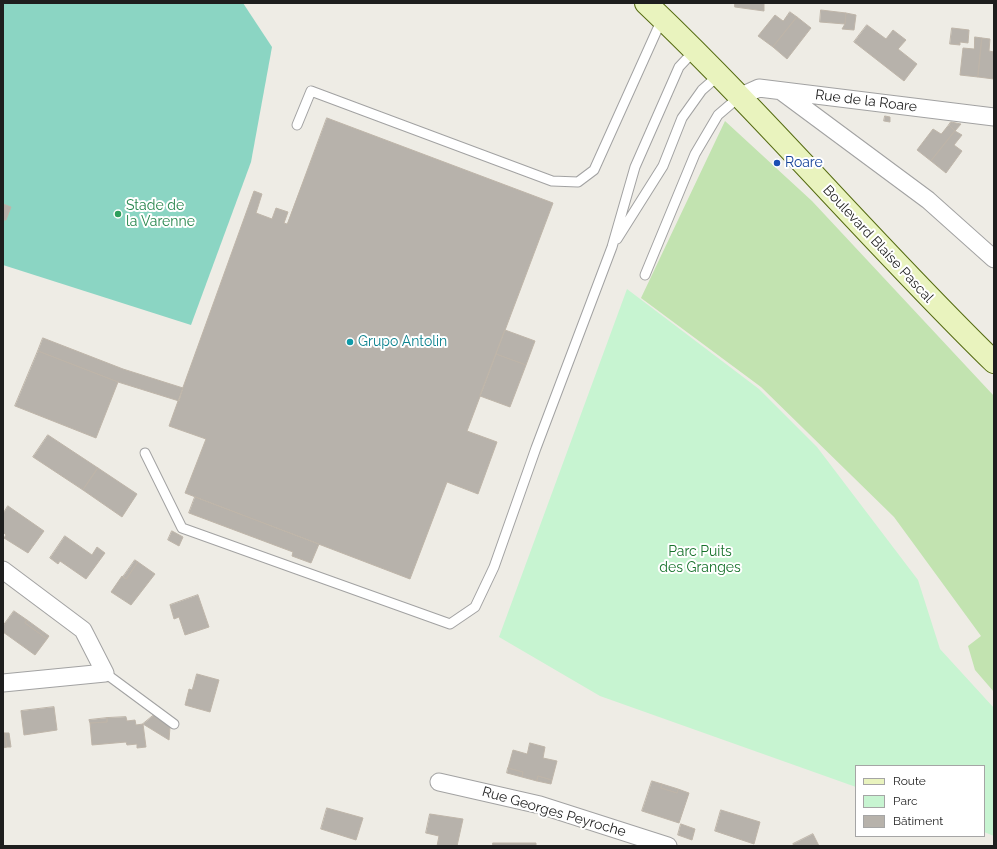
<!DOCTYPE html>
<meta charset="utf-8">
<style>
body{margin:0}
#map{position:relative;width:997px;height:849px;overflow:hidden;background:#eeece5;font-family:Raleway,sans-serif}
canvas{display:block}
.frame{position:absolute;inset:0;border:4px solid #1e1e1e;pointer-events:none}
.legend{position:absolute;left:855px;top:765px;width:130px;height:72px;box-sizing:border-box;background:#fff;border:1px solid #a5a5a5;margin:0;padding:5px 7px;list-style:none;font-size:12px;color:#1e1e1e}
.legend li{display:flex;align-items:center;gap:8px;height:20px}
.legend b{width:20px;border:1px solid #a5a5a5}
</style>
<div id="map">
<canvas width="997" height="849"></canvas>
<div class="frame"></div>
<ul class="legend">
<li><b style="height:5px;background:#e9f3be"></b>Route</li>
<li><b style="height:11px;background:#c7f4d1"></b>Parc</li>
<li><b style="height:11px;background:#b7b2ab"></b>Bâtiment</li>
</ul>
</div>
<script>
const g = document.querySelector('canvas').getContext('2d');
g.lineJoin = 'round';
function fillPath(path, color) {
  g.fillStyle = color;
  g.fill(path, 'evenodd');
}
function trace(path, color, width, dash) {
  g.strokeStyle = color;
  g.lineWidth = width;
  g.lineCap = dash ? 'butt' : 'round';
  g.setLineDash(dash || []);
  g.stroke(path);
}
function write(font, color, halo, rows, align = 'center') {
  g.font = font + ' Raleway,sans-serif';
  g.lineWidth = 4;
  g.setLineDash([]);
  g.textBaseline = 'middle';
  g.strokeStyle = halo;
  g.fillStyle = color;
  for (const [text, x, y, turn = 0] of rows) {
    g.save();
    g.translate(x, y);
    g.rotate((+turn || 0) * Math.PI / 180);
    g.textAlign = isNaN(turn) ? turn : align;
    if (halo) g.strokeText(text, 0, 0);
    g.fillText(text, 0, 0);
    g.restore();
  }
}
const grass = new Path2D(`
 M725,121L812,201L994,396V692L975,670L968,646L981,636L894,517L761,387L641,298Z`);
const park = new Path2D(`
 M627,289L759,389L817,447L918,580L940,649L994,708V836L984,832V766H856V787L600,696L499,637Z`);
const pitch = new Path2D(`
 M3,3H243L272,47L251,162L191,325L3,265Z`);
const building = new Path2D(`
 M735,3H764V11L735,7Z
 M821,10L846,13L845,24L820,22Z
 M790,12L797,17L773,47L758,36L775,15L783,21Z
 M846,13L856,15L854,30L842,29L845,24Z
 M797,17L811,28L787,59L773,47Z
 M867,25L886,39L893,30L906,40L898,49L917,64L904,81L854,42Z
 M952,28L969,30L968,43L960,42V45L950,44Z
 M975,37L982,38L978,77L960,75L963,48L974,49Z
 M982,38L990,39L989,51L994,52V79L978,77Z
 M885,116L890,117V122L884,121Z
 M327,118L553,203L467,431L497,442L478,494L447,482L410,579L185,493L206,439L169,426L254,191L262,194L256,213L272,219L276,208L288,212L284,223L287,224Z
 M951,122L961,124L955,131L949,125Z
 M949,125L955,131L931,161L917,150L933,129L941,134Z
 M955,131L962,135L954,145L962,151L946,173L931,161Z
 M3,204L11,207L6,220H3Z
 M505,330L535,341L526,365L496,354Z
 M43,338L123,369L183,388L179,401L118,382L38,351Z
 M38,351L118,382L96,438L15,406Z
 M496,354L526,365L510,407L480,396Z
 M48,435L98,468L83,490L33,457Z
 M98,468L137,494L122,517L83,490Z
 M195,497L319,544L311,563L292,556L293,552L189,513Z
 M8,506L44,531L28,553L4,538L6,535L3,532V514Z
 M172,531L183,537L179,546L168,540Z
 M65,536L92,555L97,547L105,553L86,579L60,561L58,564L50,558Z
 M135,560L138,562L126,579L123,577Z
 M138,562L155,574L131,605L111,592L122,576L126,579Z
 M198,595L209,627L185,635L179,617L174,619L170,605Z
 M14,611L27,620L25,623L47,639L35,655L3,632V626Z
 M27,620L49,636L47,639L25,623Z
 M197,674L219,680L210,712L185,705L189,689L192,690Z
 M54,707L57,730L24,735L21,711Z
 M154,715L170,727L169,740L143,724Z
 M126,717L127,721L135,720L136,725L143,724L146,747L137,748V744L127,745L126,742L92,745L90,723L107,722V718Z
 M107,718V722L90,723L89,720Z
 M3,733H5L7,747L3,748Z
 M5,733H9L11,747H7Z
 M530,743L545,747L543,758L557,761L552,780L538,776L537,781L522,777L523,772L508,768L513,750L527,754Z
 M508,768L523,772L522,777L507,773Z
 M538,776L552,780L551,784L537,781Z
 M652,781L662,784L661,788L677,793L678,789L689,793L679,823L642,811Z
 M662,784L678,789L677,793L661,788Z
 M327,808L363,818L356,840L321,829Z
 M721,810L760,822L754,844L715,831Z
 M430,814L463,819L457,846H437L439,836L426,833Z
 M681,824L695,829L692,840L678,835Z
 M813,834L819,846H794L793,844Z
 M493,843H536V846H493Z`);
const lane = new Path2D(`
 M297,125L311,91L552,181L578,182L594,170L662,19
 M617,239L663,166L682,118L702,90L718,76
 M645,275L695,154L718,115L739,97
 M145,453L182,528L450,624L475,607L494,567L536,448L612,247L635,167L679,67L694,51
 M105,673L174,724`);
const street = new Path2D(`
 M781,91L928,200L994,259
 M739,97L759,88L994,117
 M3,570L83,630L105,673L3,683
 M439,782L540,805L668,846`);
const secondary = new Path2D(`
 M646,3C767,118 875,246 994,362`);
const markers = [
 [777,163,4,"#1a4fb4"],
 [118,214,4,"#2e9e5b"],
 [350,342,4,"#0f9aa8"]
];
const streetNames = [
 ["Rue de la Roare",866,101,7],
 ["Boulevard Blaise Pascal",878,244,47],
 ["Rue Georges Peyroche",554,812,16]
];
const transitNames = [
 ["Roare",785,163]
];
const leisureNames = [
 ["Stade de",126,206],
 ["la Varenne",126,222]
];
const cultureNames = [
 ["Grupo Antolin",358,342]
];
const parkNames = [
 ["Parc Puits",700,552],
 ["des Granges",700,568]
];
fillPath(grass, '#c2e3b0');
fillPath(park, '#c7f4d1');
fillPath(pitch, '#8bd5c3');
fillPath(building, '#b7b2ab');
trace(building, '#beb5a9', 1);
trace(lane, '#a2a2a2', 11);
trace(street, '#a2a2a2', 19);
trace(secondary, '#546a10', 24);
trace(lane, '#fff', 9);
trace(street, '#fff', 17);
trace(secondary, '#e9f3be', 22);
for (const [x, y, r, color] of markers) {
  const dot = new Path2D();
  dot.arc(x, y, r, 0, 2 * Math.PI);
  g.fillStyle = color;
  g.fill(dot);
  trace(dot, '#fff', 1.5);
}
write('14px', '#1e1e1e', '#fff', streetNames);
write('14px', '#164399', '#fff', transitNames, 'left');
write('14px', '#27864d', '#fff', leisureNames, 'left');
write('14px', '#0d838f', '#fff', cultureNames, 'left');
write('14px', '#17722b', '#fff', parkNames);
</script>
